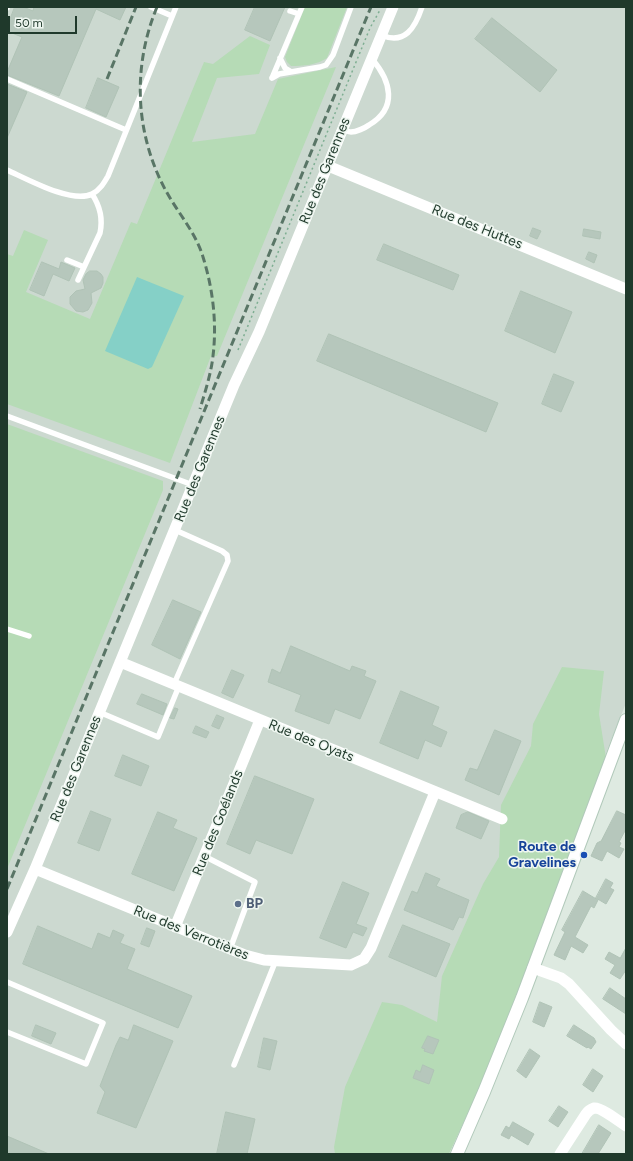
<!DOCTYPE html>
<meta charset="utf-8">
<style>
body{margin:0}
#map{position:relative;width:633px;height:1161px;overflow:hidden;background:#deeae1;font-family:Figtree,sans-serif}
canvas{display:block}
.frame{position:absolute;inset:0;border:8px solid #1f392b;pointer-events:none}
.scale{position:absolute;left:8px;top:16px;width:69px;height:18px;box-sizing:border-box;border:2px solid #1f392b;border-top:0;padding-left:5px;font-size:12px;line-height:14px;white-space:nowrap;color:#1f392b;-webkit-text-stroke:3px #eef6f0;paint-order:stroke}
</style>
<div id="map">
<canvas width="633" height="1161"></canvas>
<div class="frame"></div>
<div class="scale">50 m</div>
</div>
<script>
const g = document.querySelector('canvas').getContext('2d');
g.lineJoin = 'round';
function fillPath(path, color) {
  g.fillStyle = color;
  g.fill(path, 'evenodd');
}
function trace(path, color, width, dash) {
  g.strokeStyle = color;
  g.lineWidth = width;
  g.lineCap = dash ? 'butt' : 'round';
  g.setLineDash(dash || []);
  g.stroke(path);
}
function write(font, color, halo, rows, align = 'center') {
  g.font = font + ' Figtree,sans-serif';
  g.lineWidth = 3;
  g.setLineDash([]);
  g.textBaseline = 'middle';
  g.strokeStyle = halo;
  g.fillStyle = color;
  for (const [text, x, y, turn = 0] of rows) {
    g.save();
    g.translate(x, y);
    g.rotate((+turn || 0) * Math.PI / 180);
    g.textAlign = isNaN(turn) ? turn : align;
    if (halo) g.strokeText(text, 0, 0);
    g.fillText(text, 0, 0);
    g.restore();
  }
}
const built = new Path2D(`
 M7,7H626V703L533,936L434,1154H7Z`);
const green = new Path2D(`
 M305,7H347L327,58C317,65 303,66 291,66L287,62L285,57Z
 M250,36L270,45L259,74L217,78L192,142L255,134L278,79L336,67L217,356H211L170,463L7,404V254L13,256L24,230L48,240L26,292L90,319L131,222L137,224L204,62L213,64Z
 M7,424L163,481V490L7,869Z
 M562,667L604,671L599,714L606,758L490,1065L449,1154H335L334,1147L345,1087L382,1002L402,1005L437,1022L442,976L483,884L499,857L501,805L531,746L533,724Z`);
const water = new Path2D(`
 M137,277L184,296L152,367L148,369L105,351Z`);
const building = new Path2D(`
 M15,7H23L33,11L34,7H126L120,20L96,9L59,96L7,75V72L22,37L7,31V27Z
 M255,7H285L270,41L245,30Z
 M492,18L557,70L540,92L475,39Z
 M98,78L119,87L106,117L86,108Z
 M7,84L27,92L7,138Z
 M533,228L541,231L537,239L530,236Z
 M584,229L601,232L600,239L583,236Z
 M384,244L459,275L453,290L377,260Z
 M589,252L597,255L594,263L586,259Z
 M42,262L59,269L61,262L75,268L69,281L53,274L44,296L30,290Z
 M90,271H97L101,274L103,277V283L101,288L91,293L92,303L88,310L83,312L76,311L70,304V297L76,291L85,289L83,280L86,274Z
 M521,291L572,312L555,353L505,331Z
 M329,334L498,403L486,432L317,361Z
 M554,374L574,382L561,412L542,404Z
 M173,600L201,612L180,659L152,645Z
 M291,646L350,671L352,666L366,671L364,676L376,681L360,719L335,709L329,724L295,711L301,695L268,682L272,669L280,673Z
 M232,670L244,675L233,698L222,693Z
 M401,691L439,707L432,725L447,732L441,747L425,740L418,759L380,743Z
 M142,694L167,704L163,715L137,704Z
 M175,708L178,709L174,719L170,718Z
 M217,715L224,718L219,729L212,726Z
 M196,726L209,732L206,738L193,733Z
 M495,730L521,741L499,795L465,780L470,768L477,770Z
 M123,755L149,766L141,786L115,776Z
 M255,776L314,799L292,854L256,840L250,854L227,844Z
 M91,811L111,819L99,851L78,843Z
 M617,811L626,815V829L619,842L621,843L619,847L624,849L619,858L607,851L602,861L591,856L597,843L601,841Z
 M158,812L177,820L173,828L197,838L174,891L132,874Z
 M468,812L489,821L481,839L456,828L461,815Z
 M426,873L440,879L436,886L469,900L463,918L459,917L453,930L404,910L412,891L417,893Z
 M606,879L613,883L610,888L614,890L606,904L596,898Z
 M343,882L369,893L356,924L367,928L363,936L353,932L346,948L320,938Z
 M583,891L598,900L594,908L591,906L575,937L588,945L583,953L571,946L565,960L554,955L565,932L562,930Z
 M403,925L450,944L436,977L389,957Z
 M38,926L92,949L98,933L110,938L113,930L124,935L120,943L135,949L127,969L192,996L178,1028L23,964Z
 M147,928L155,931L149,947L141,944Z
 M626,948V970L620,979L610,973L615,965L605,959L609,952L620,958Z
 M610,988L626,999V1014L603,999Z
 M540,1002L552,1007L544,1027L533,1022Z
 M36,1025L56,1033L51,1044L32,1036Z
 M134,1025L173,1041L136,1128L97,1113L105,1092L100,1086L116,1045L120,1037L128,1040Z
 M574,1025L594,1038L596,1042L591,1049L588,1047L587,1048L567,1036Z
 M428,1036L439,1040L433,1054L424,1051L425,1049L422,1048Z
 M264,1038L277,1041L270,1070L258,1067Z
 M530,1049L540,1056L526,1078L517,1071Z
 M423,1065L434,1070L429,1084L413,1078L416,1070L420,1072Z
 M593,1069L603,1076L593,1092L583,1085Z
 M559,1106L568,1112L558,1127L549,1121Z
 M226,1112L255,1119L247,1154H217Z
 M513,1122L534,1134L528,1145L511,1135L509,1139L501,1135L506,1126L509,1128Z
 M599,1125L611,1133L598,1154H582Z
 M7,1136L49,1154H7Z`);
const path = new Path2D(`
 M238,350L370,28L380,10`);
const lane = new Path2D(`
 M151,7L172,16
 M7,8V7
 M290,11L299,14
 M381,35C405,45 415,28 422,7
 M280,58L285,68L290,71
 M272,78L279,74L320,67L326,65L333,55L351,7
 M272,78L302,7
 M7,79L126,130
 M342,129C345,130 349,132 351,132C356,132 365,128 369,125C398,108 391,81 372,59
 M7,170C27,179 72,204 92,194C100,190 104,183 108,176L176,7
 M67,260L84,267
 M78,280L100,233C103,219 100,206 92,194
 M7,416L193,485
 M7,629L29,636
 M174,684L228,561L227,555L222,551L175,530
 M99,712L158,737L179,686
 M204,856L255,882L230,949
 M7,982L103,1023L86,1064L7,1032
 M234,1065L276,960`);
const street = new Path2D(`
 M328,166L626,289
 M120,662L502,819
 M35,869L245,955L264,960L351,965L364,959L371,948L435,792
 M175,927L260,720
 M7,932L35,869L234,385L259,332L393,7
 M533,968L561,978L569,984L611,1030L626,1044
 M560,1154L586,1114C588,1111 591,1109 594,1108C601,1107 620,1122 626,1126`);
const secondary = new Path2D(`
 M457,1154L484,1092L522,998L626,720`);
const rail = new Path2D(`
 M157,7C132,67 135,134 166,191C178,213 196,233 203,257C213,289 217,323 213,356C211,374 205,392 200,409
 M107,79L136,7
 M7,889L371,7`);
const markers = [
 [584,855,4,"#1a4fb4"],
 [238,904,4,"#5c6f8a"]
];
const streetNames = [
 ["Rue des Garennes",325,171,-68],
 ["Rue des Huttes",477,227,22],
 ["Rue des Garennes",200,469,-68],
 ["Rue des Oyats",311,741,22],
 ["Rue des Garennes",76,769,-68],
 ["Rue des Goélands",218,823,-68],
 ["Rue des Verrotières",191,933,22]
];
const transitNames = [
 ["Route de",576,847],
 ["Gravelines",576,863]
];
const serviceNames = [
 ["BP",246,904]
];
fillPath(built, '#ccd9d0');
fillPath(green, '#b6dbb6');
fillPath(water, '#85d0c7');
fillPath(building, '#b6c7bc');
trace(building, '#b0c3b6', 1);
trace(secondary, '#b1c9ba', 14);
trace(path, '#7eae92', 1.5, [2, 3]);
trace(lane, '#fff', 5.5);
trace(street, '#fff', 11);
trace(secondary, '#fff', 12);
trace(rail, '#597566', 3, [8, 4]);
for (const [x, y, r, color] of markers) {
  const dot = new Path2D();
  dot.arc(x, y, r, 0, 2 * Math.PI);
  g.fillStyle = color;
  g.fill(dot);
  trace(dot, '#eef6f0', 1.5);
}
write('14px', '#1f392b', '#eef6f0', streetNames);
write('bold 14px', '#164399', '#eef6f0', transitNames, 'right');
write('bold 14px', '#4e5e75', '#eef6f0', serviceNames, 'left');
</script>
